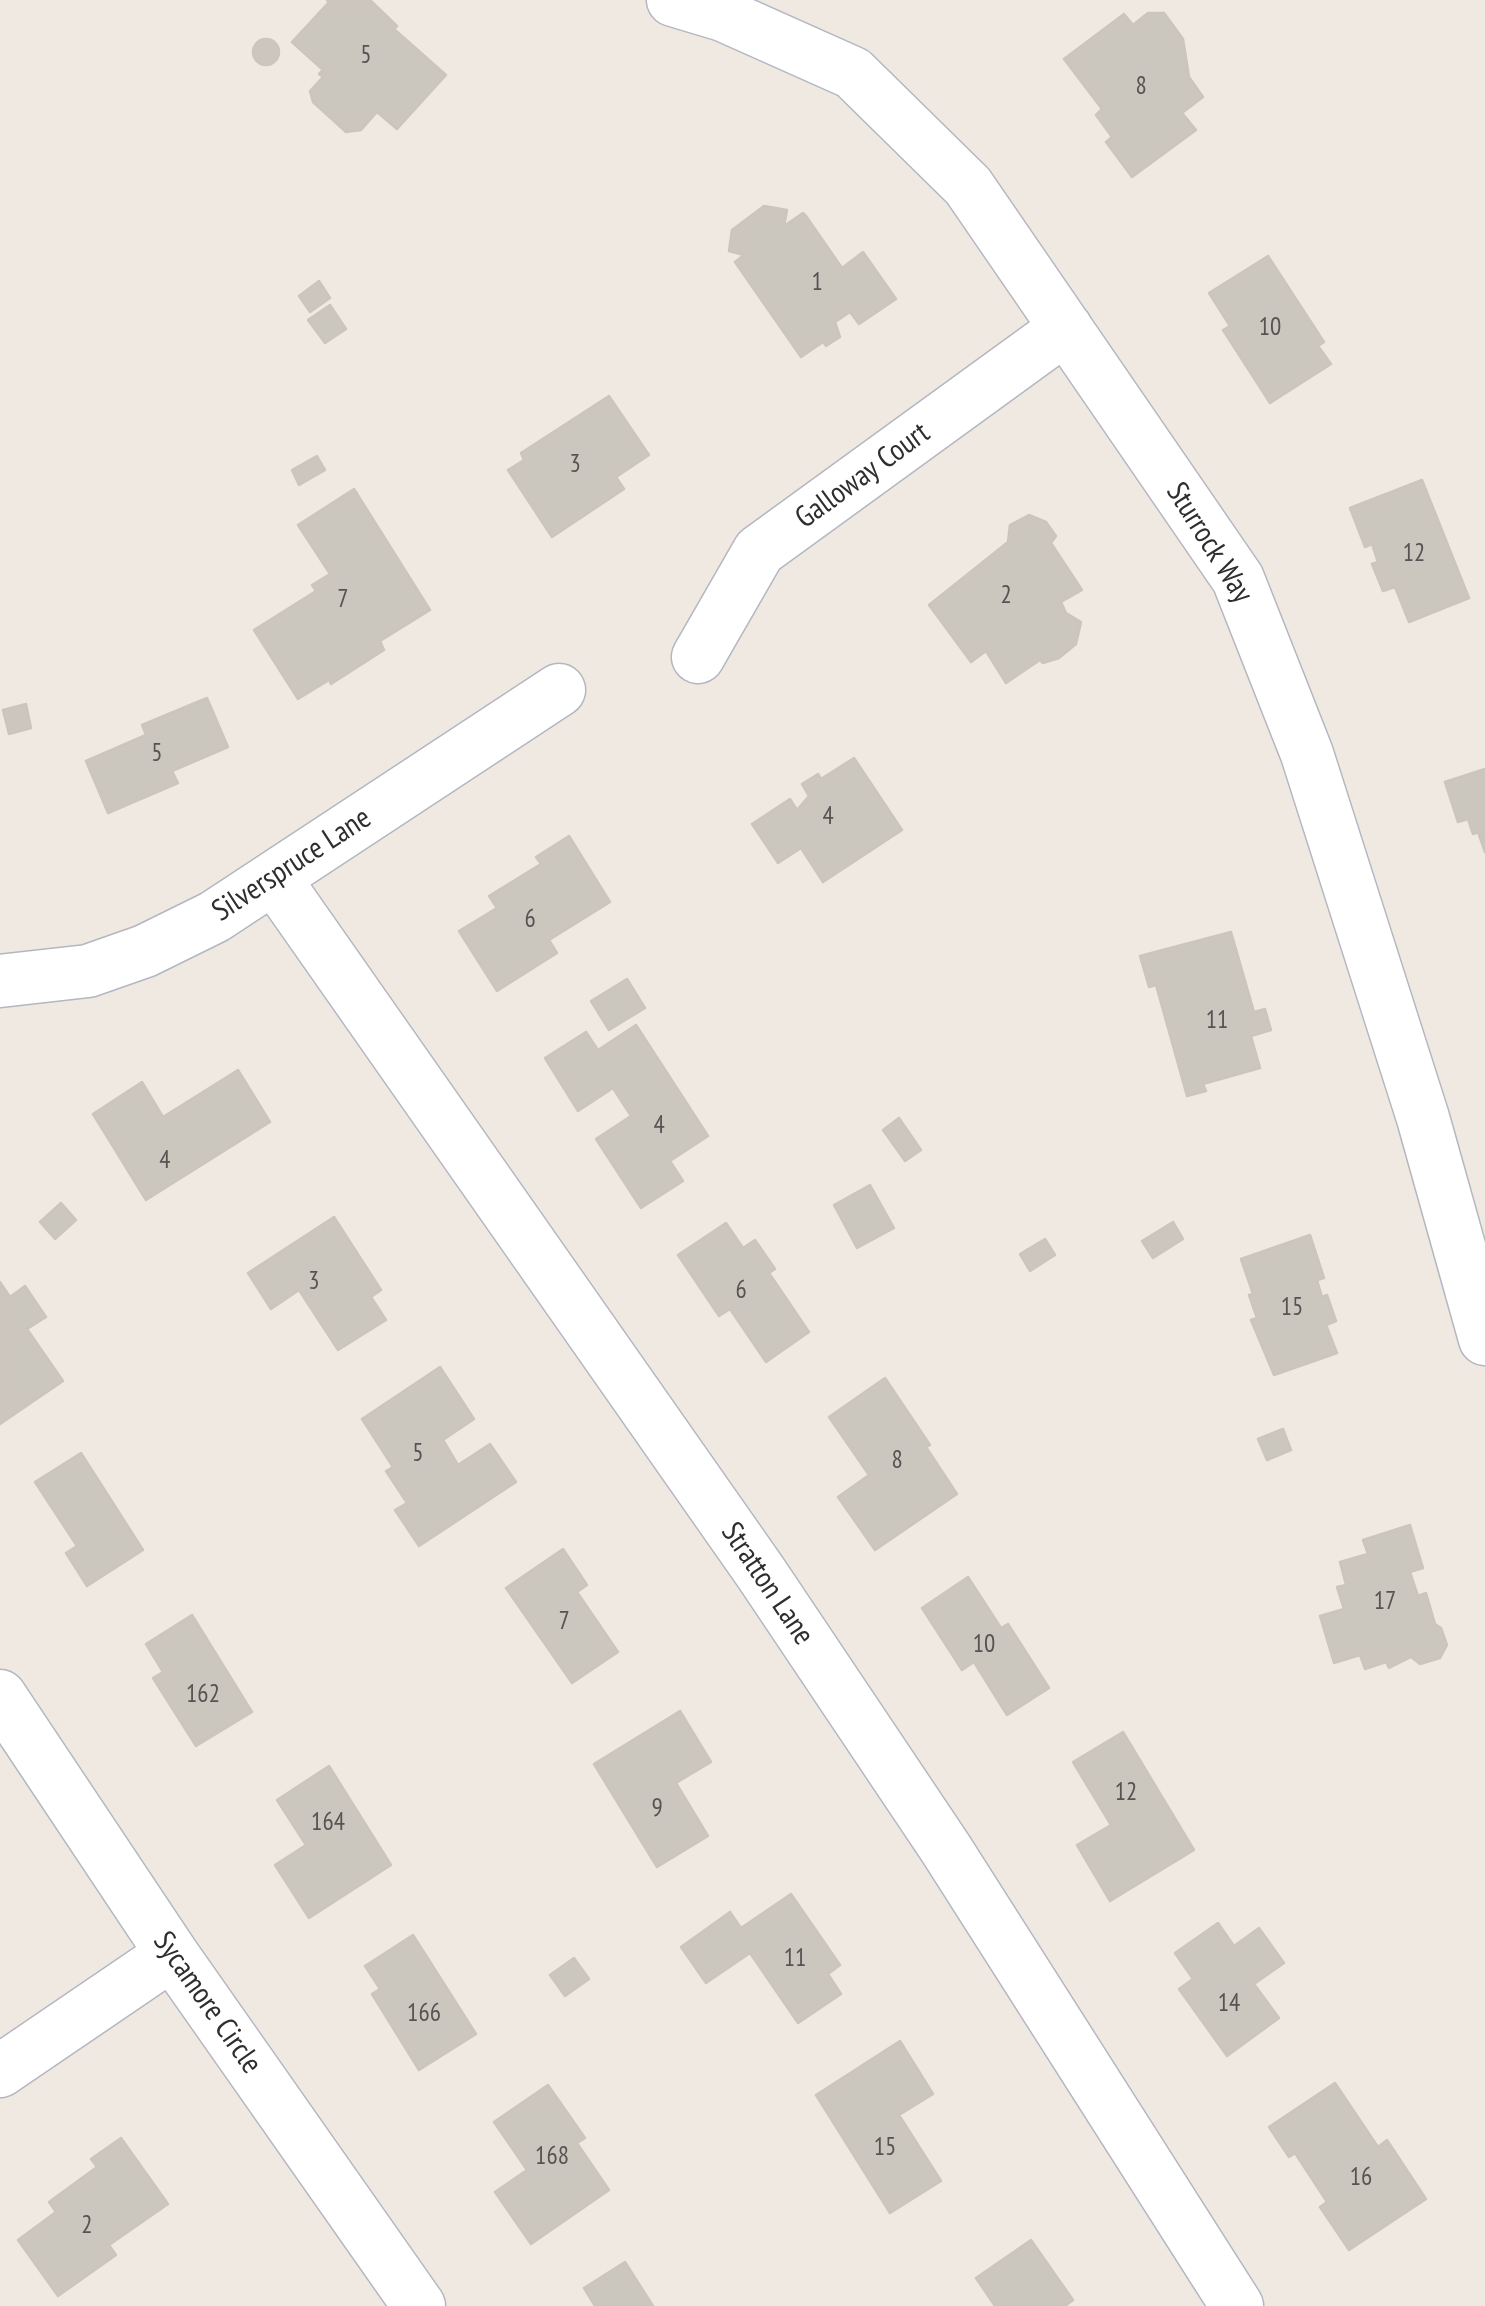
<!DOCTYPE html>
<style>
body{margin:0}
canvas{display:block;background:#efe9e1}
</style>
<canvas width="1485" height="2306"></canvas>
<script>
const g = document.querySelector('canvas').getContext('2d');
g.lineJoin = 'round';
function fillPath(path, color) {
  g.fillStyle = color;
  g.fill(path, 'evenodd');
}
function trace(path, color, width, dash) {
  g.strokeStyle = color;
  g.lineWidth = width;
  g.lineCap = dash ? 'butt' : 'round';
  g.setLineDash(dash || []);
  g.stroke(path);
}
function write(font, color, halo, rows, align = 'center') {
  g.font = font + ' "PT Sans Narrow",sans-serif';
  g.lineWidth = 8;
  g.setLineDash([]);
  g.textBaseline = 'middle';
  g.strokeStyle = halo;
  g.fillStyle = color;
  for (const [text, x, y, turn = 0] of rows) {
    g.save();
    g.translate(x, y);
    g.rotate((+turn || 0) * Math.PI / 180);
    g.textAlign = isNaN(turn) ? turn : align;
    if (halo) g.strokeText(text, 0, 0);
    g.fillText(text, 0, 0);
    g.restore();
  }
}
const building = new Path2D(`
 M327,0H370L397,26L394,29L446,75L397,129L377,112L361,130L346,132L313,102L310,91L323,77L319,74L323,70L292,42L329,2Z
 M1148,13H1164L1183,39L1189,77L1203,97L1182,113L1196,130L1132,177L1106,142L1112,137L1096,115L1102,109L1064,59L1124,14L1133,25Z
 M253 52a13 13 0 1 1 26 0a13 13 0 1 1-26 0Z
 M764,206L787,210L784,226L803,213L806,216L842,268L863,252L896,299L859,324L850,312L835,322L840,337L826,346L823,342L801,357L735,262L744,255L729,251L732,230Z
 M1268,256L1324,342L1318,346L1331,364L1270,403L1223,330L1230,326L1209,293Z
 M319,281L330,298L310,312L299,296Z
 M330,305L346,329L325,343L308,320Z
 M609,396L649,455L616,477L624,489L552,537L508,470L524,460L521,453Z
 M317,456L325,470L299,485L292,470Z
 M1422,480L1469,598L1409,622L1395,587L1383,591L1372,564L1378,562L1372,544L1365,547L1350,508Z
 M354,489L430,610L380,641L384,650L331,684L329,680L298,699L254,630L316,591L312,585L330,574L298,525Z
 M1029,515L1046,522L1056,536L1051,543L1082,590L1061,602L1066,613L1081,622L1076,644L1059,658L1043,663L1040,660L1006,683L986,651L971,662L929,605L1008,542L1010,525Z
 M207,698L228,747L172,771L178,783L108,813L86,761L146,735L142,725Z
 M26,704L31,728L9,734L3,710Z
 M854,758L902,830L823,882L801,848L778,863L752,824L790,799L797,810L809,796L802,784L818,774L821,779Z
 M1485,769V852L1478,832L1473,834L1468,819L1458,822L1445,782Z
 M569,836L610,902L549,940L557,953L497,991L459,931L497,908L489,896L541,864L536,857Z
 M1231,932L1254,1012L1265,1009L1271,1030L1251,1036L1260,1068L1203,1084L1206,1091L1187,1096L1156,985L1149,987L1140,956Z
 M627,979L645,1008L609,1030L591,1001Z
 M636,1025L708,1136L670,1161L683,1181L641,1208L596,1139L631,1116L613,1088L578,1111L545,1058L586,1032L598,1050Z
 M238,1070L270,1122L146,1200L93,1114L142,1082L163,1117Z
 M899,1118L921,1150L905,1161L883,1130Z
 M870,1185L894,1228L857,1248L834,1205Z
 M61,1203L76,1220L55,1239L40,1222Z
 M334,1217L381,1290L371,1297L386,1320L338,1350L299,1290L271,1309L248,1273Z
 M1173,1222L1183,1239L1153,1258L1142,1241Z
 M726,1223L743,1248L755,1240L775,1269L769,1273L809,1332L766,1362L730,1309L719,1316L678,1255Z
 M1310,1235L1324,1278L1317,1280L1322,1297L1327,1295L1336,1321L1326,1325L1337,1353L1274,1375L1251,1320L1257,1318L1249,1295L1253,1294L1241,1259Z
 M1045,1239L1055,1255L1030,1271L1020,1254Z
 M0,1282L10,1297L25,1286L46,1317L27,1329L63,1381L0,1424Z
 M440,1367L474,1419L443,1440L458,1465L490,1444L516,1482L419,1546L395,1510L407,1503L386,1471L393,1467L362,1419Z
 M885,1378L930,1445L926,1447L957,1494L875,1550L838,1497L869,1475L829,1417Z
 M1283,1429L1291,1450L1267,1460L1258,1439Z
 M81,1453L143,1550L87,1586L66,1553L77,1546L35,1482Z
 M1410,1525L1423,1568L1410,1572L1418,1596L1426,1593L1435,1624L1441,1628L1447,1645L1440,1658L1420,1664L1411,1657L1389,1668L1386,1662L1365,1669L1360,1655L1334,1663L1320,1616L1344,1609L1337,1587L1346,1585L1340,1562L1368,1554L1363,1540Z
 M563,1549L587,1585L577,1592L618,1652L572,1683L506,1588Z
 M968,1577L1001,1628L1008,1624L1049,1688L1007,1715L974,1662L962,1670L922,1608Z
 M192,1615L252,1712L196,1746L153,1678L163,1672L146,1644Z
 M680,1711L711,1762L676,1783L708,1836L657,1867L594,1764Z
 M1123,1732L1194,1850L1110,1901L1077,1845L1111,1825L1073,1762Z
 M329,1766L391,1865L309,1918L275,1865L306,1845L277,1800Z
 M791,1894L840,1965L828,1974L841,1994L798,2023L750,1953L706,1983L681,1947L730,1912L741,1928Z
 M1218,1923L1234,1946L1259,1928L1284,1963L1254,1984L1279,2018L1227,2056L1179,1989L1193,1979L1175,1953Z
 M413,1935L476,2034L419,2070L372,1994L380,1989L365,1966Z
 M574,1958L589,1979L565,1996L550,1975Z
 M900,2041L933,2094L899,2115L941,2181L890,2213L816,2095Z
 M1335,2083L1378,2147L1387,2140L1426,2199L1349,2250L1320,2207L1327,2202L1295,2153L1289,2157L1269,2127Z
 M548,2085L585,2138L577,2143L609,2190L531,2244L495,2192L527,2170L494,2122Z
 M121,2138L168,2204L109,2245L116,2255L58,2296L18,2240L56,2212L49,2202L97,2167L91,2159Z
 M1031,2240L1073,2300L1065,2306H995L976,2278Z
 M625,2262L653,2306H595L584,2288Z`);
const minor = new Path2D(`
 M673,0L723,15L853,73L968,186L1238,579L1307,754L1423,1118L1485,1339
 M698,657L759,551L1066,328
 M274,878L761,1573L946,1849L1237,2306
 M0,981L88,971L145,951L214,917L559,690
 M0,1696L172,1954L419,2306
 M0,2071L172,1954`);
const numberNames = [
 ["5",366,56],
 ["8",1141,87],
 ["1",817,283],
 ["10",1270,328],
 ["3",575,465],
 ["12",1414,554],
 ["2",1006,596],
 ["7",343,600],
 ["5",157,754],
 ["4",828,817],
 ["6",530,920],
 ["11",1217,1021],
 ["4",659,1126],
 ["4",165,1161],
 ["3",314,1282],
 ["6",741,1291],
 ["15",1292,1308],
 ["5",418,1454],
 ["8",897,1461],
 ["17",1385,1602],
 ["7",564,1622],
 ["10",984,1645],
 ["162",203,1695],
 ["12",1126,1793],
 ["9",657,1809],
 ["164",328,1823],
 ["11",795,1959],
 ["14",1229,2004],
 ["166",424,2014],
 ["15",885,2148],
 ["168",552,2157],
 ["16",1361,2178],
 ["2",87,2226]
];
const streetNames = [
 ["Galloway Court",863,476,-36],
 ["Sturrock Way",1209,543,58],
 ["Silverspruce Lane",292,865,-33],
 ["Stratton Lane",767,1584,56],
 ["Sycamore Circle",207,2003,55]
];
fillPath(building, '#cbc7bf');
trace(building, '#cbc5ba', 2.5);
trace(minor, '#b4b7c1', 55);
trace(minor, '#fff', 52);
write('25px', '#555452', null, numberNames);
write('30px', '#2e2e2e', '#fff', streetNames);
</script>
